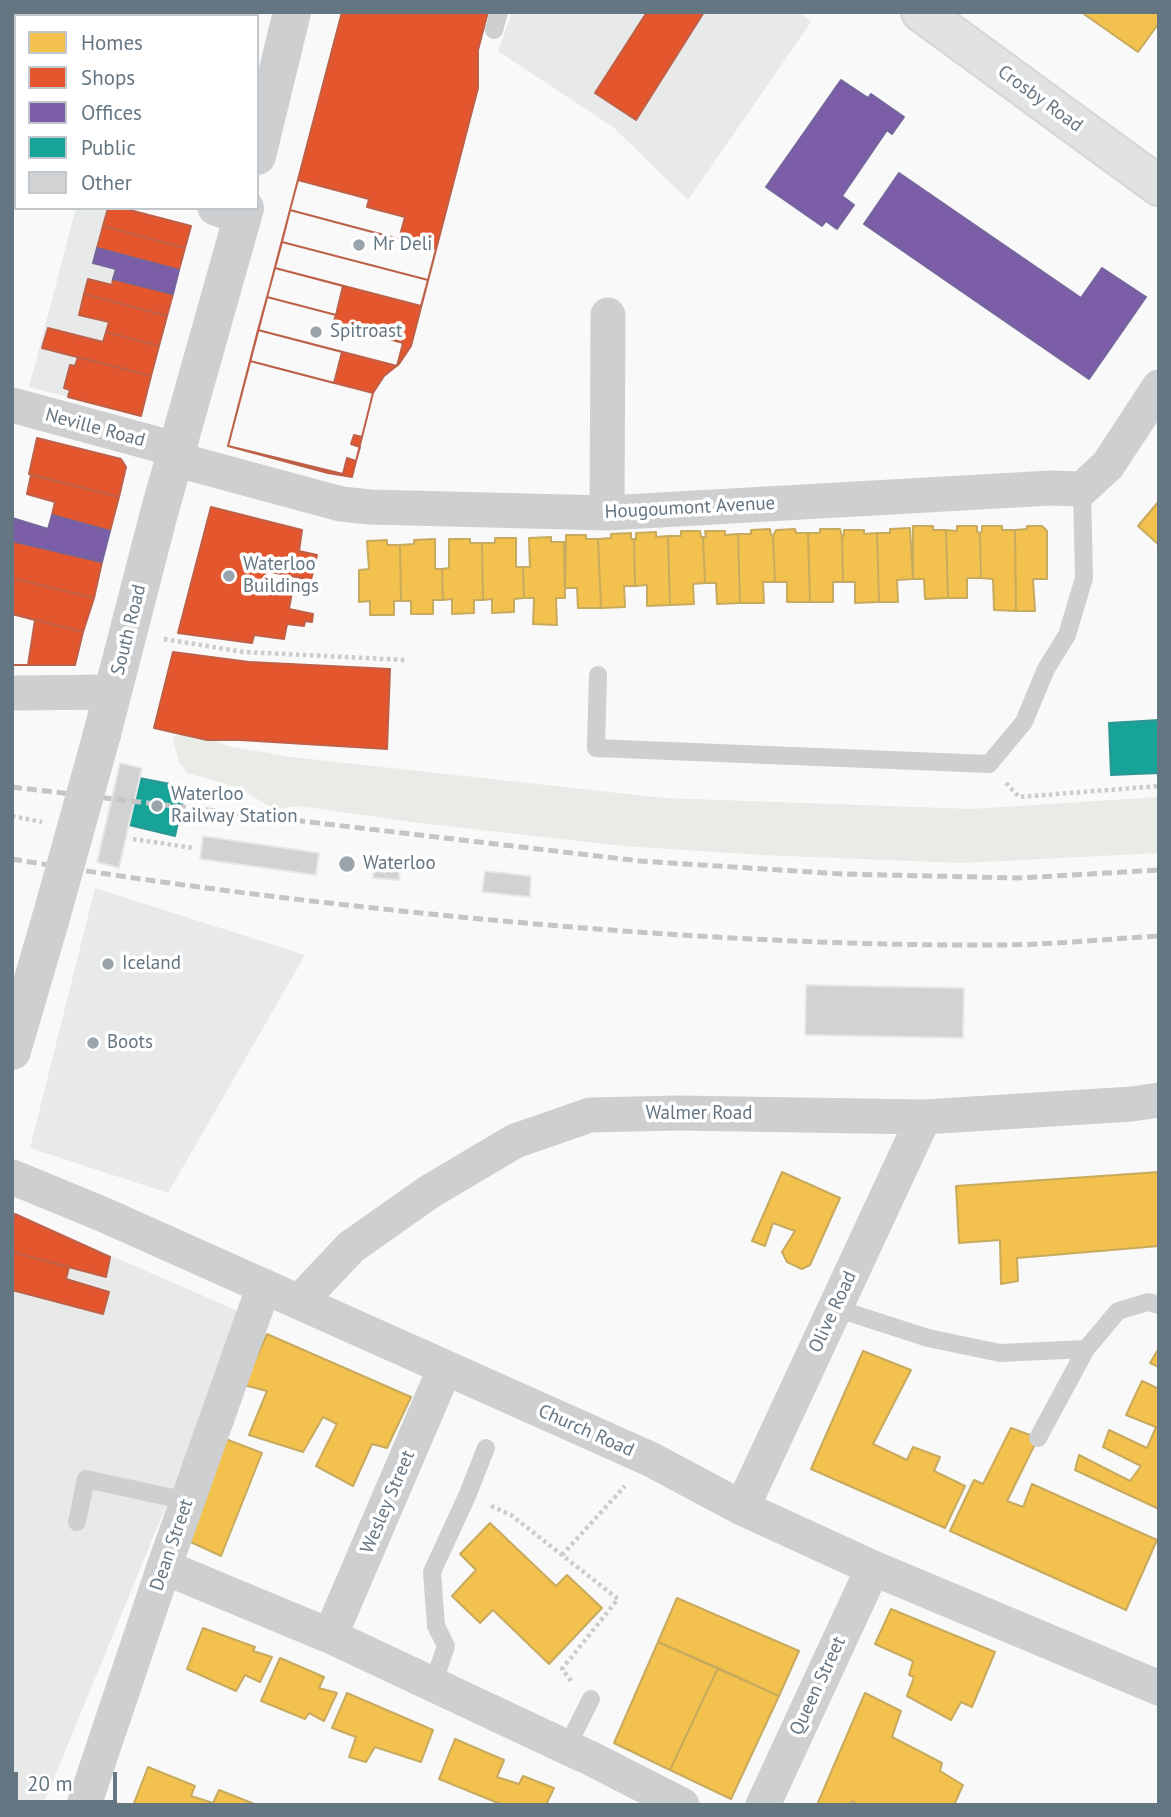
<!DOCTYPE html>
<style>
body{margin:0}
#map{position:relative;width:1171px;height:1817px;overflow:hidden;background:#f9f9f9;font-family:"PT Sans",sans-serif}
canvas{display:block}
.frame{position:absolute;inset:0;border:14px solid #657683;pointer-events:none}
.legend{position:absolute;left:14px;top:14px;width:245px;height:196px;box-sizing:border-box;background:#fff;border:2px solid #c1c8cd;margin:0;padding:9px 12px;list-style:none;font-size:21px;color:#657683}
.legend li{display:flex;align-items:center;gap:14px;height:35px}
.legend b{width:35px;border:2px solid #c1c8cd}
.scale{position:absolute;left:14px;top:1772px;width:103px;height:32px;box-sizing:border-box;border:4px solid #657683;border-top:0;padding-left:9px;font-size:21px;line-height:24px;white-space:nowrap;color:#657683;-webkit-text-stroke:5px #fff;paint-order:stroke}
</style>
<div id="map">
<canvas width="1171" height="1817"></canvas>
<div class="frame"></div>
<ul class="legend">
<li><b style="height:19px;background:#f2c14e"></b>Homes</li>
<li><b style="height:19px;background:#e4572e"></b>Shops</li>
<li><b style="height:19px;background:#7b5ea7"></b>Offices</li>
<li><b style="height:19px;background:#17a398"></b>Public</li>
<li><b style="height:19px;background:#d0d2d3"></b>Other</li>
</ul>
<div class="scale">20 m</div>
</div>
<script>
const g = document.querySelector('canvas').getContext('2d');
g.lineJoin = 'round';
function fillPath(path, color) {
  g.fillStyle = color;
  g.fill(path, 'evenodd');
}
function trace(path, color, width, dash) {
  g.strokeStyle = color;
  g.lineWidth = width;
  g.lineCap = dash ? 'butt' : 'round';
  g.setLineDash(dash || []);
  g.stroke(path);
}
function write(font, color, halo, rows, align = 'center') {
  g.font = font + ' "PT Sans",sans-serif';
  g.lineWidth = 7;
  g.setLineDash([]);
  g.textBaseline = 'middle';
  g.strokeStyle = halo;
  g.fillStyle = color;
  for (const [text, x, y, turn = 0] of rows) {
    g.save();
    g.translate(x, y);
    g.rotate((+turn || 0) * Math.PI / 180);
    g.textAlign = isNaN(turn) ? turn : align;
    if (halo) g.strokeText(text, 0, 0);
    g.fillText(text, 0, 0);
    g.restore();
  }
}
const built = new Path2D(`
 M512,12H799L811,22L688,200L614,128L498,51Z
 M76,208H122L191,226L141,416L29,387Z
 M95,888L305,955L168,1193L30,1148Z
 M15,1214L245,1314L43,1805H12V1226Z`);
const green = new Path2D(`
 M188,726L227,746L292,757L663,798L972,809L1159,797V853L963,863L762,855L623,846L420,823L299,806L273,809L240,788L187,773L178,760L173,738Z`);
const homes = new Path2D(`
 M1081,12H1159V23L1138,52Z
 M13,57L16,58V126L12,125Z
 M1159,501V545L1138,526Z
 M913,526H933V530H946L948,598L925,599L924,579H913Z
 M957,526H977V532L980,533L981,578H967V598H948L946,530L957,531Z
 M982,526H1002V530H1015L1016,611L994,610L993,579L981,578L980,533L982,532Z
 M1027,526H1042L1047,531V579H1033L1035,611H1016L1015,530L1027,529Z
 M910,528L913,579L897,580L898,602H879L877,533H890V529Z
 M770,529L771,535L773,536L775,582H763L764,603H740L738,534H751V530Z
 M795,529L796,533H808L810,602H787V582H775L773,536L776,530Z
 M820,529H840L842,536L843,582H833V602H810L808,533H820Z
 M844,530H864V534L877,533L879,602L855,603V582H843L842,536H844Z
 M681,531H700L701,537H703L705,583L693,584L694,604L670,605L668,536H681Z
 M705,531H725V535L738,534L740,603L717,604L716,583H705L703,537H706Z
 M656,532V537L668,536L670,605L647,606V585L635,586L634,539L636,540V533Z
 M631,533V539H634L635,586H624L625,607L601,608L598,539L611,538V534Z
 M566,535H586V539H598L601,608H578L577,588H565Z
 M551,537V542H564L565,598H556L557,625L533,624L534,598H524L523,567H530L529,538Z
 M495,538H516V567H523L524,598L514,599V612L492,613V599L483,600L482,543H495Z
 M435,539V569H442L443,600H433V614H411V601H401L400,545L414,544V540Z
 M449,539H470V543H482L483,600H474V613L452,614V599L443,600L442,569L449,568Z
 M387,540V545H400L401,601H394V615H370V601L359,602V570L369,569L367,541Z
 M782,1172L840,1198L810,1265L802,1269L787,1262L782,1252L795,1231L773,1223L765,1246L752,1241Z
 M1159,1172V1246L1017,1258L1018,1281L1001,1284L1000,1240L959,1243L956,1186Z
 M267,1334L411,1397L387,1448L372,1444L353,1486L316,1466L337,1424L323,1417L303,1452L249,1435L267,1391L244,1385Z
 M1159,1348V1367L1150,1363Z
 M863,1351L911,1370L873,1444L907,1460L913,1447L940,1457L934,1471L965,1486L945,1528L811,1469Z
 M1142,1381L1159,1389V1509L1075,1470L1079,1455L1130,1481L1141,1466L1103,1447L1109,1430L1147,1448L1156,1427L1126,1415Z
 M1011,1428L1038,1438L1007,1501L1023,1507L1032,1484L1157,1540L1126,1610L950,1531L974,1480L983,1484Z
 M223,1438L262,1453L221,1556L182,1538Z
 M490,1523L556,1586L567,1575L602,1608L549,1664L493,1610L480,1623L452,1596L476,1570L460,1554Z
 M677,1598L799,1651L779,1696L658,1642Z
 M891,1609L995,1652L972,1707L961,1702L951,1720L907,1696L914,1677L909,1675L913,1661L875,1644Z
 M203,1628L255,1647L253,1651L272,1657L260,1682L245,1675L236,1691L187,1669Z
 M658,1642L718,1668L670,1770L614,1743Z
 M280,1658L324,1677L319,1688L337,1693L324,1721L309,1713L305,1719L261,1701Z
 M718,1668L779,1696L731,1799L670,1770Z
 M347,1693L433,1730L421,1762L375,1747L366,1762L349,1757L356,1737L332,1728Z
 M865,1693L901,1711L892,1737L942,1763L940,1771L963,1785L954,1805H859L852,1801L850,1805H817Z
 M455,1739L504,1760L497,1777L519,1784L523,1776L554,1788L546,1805H503L439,1779Z
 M148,1767L195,1786L191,1796L213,1803L219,1790L257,1805H139L134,1803Z`);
const shops = new Path2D(`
 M136,12H246L245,16H135Z
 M342,12H488L478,50V88L411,346L399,364L384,376L373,393L352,477L328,473L228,446Z
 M647,12H704L636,120L595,93Z
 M298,180L369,199L367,207L405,217L399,239L290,210Z
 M108,208H122L191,226L185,248L103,226Z
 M290,210L436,249L428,280L282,242Z
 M103,226L185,248L179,270L97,248Z
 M282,242L428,280L421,306L275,268Z
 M275,268L343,286L336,315L267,297Z
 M88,279L112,285L113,279L173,294L167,316L84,294Z
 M84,294L167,316L159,346L106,332L109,322L79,315Z
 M267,297L336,315L333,323L403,343L397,366L258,330Z
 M48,328L103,342L106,332L159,346L151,376L42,348Z
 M258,330L342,352L334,383L250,361Z
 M78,357L151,376L141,416L68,397L70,390L64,388L70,365L75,366Z
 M250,361L373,393L362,437L354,435L351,444L360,447L356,461L347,458L343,474L228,446Z
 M37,438L121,459L126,467L119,497L29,474Z
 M31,475L119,497L110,531L52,515L55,502L27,494Z
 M211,507L302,530L299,551L317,555L311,580L266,571L264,582L293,586L289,609L313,614L312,622L305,621L304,626L287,624L284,639L254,635L252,643L178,633Z
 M12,541L102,562L94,598L12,578Z
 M12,578L94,598L83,632L12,614Z
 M12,614L83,632L75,665H12Z
 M12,614L35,620L28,665H12Z
 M173,652L249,662L390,669L387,749L240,740H207L154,728Z
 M15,1214L110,1257L106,1277L12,1252V1226Z
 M12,1252L69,1267L66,1279L109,1292L103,1314L12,1290Z`);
const offices = new Path2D(`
 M841,80L868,98L871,94L904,117L892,134L887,130L842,196L854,205L837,229L826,221L822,226L766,187Z
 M899,173L1081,298L1102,268L1146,297L1089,379L864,224Z
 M97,248L179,270L173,294L113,279L116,269L93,263Z
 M52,515L110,531L102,562L12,541V518L48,529Z`);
const public = new Path2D(`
 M1159,720V773L1111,775L1109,723Z
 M139,778L186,787L175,836L129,825Z`);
const building = new Path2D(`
 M120,763L142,768L119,868L97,862Z
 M203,836L319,853L316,875L200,859Z
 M374,860L401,862L399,880L373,878Z
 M485,871L531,876L530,897L482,892Z
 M806,985L964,988L963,1038L805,1035Z`);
const path = new Path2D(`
 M164,639L244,652L406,660
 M1006,783L1019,797L1159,786
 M12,816L42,822
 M133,839L194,848
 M491,1506L511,1515L618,1599L562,1669L572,1682
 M562,1555L625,1486`);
const service = new Path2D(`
 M494,30L499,12
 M598,675L596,748L989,764L1024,722L1046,669L1067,635L1084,578L1082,489
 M835,1308L928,1338L1000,1353L1086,1349
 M1038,1438L1086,1349L1118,1311L1148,1302L1159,1305
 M77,1522L86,1479L187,1501
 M433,1684L446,1646L436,1626L432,1572L467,1496L486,1448
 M567,1747L591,1699`);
const minor = new Path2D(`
 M12,152L16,153
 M215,208L243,217
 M12,405L160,445L193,464L341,504L370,507L607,513L1051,488L1082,489L1108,465L1159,387
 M607,513L608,315
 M12,693L113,692
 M12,1177L102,1214L650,1459L742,1508L873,1568L1159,1688
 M299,1302L351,1247L429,1192L515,1141L590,1115L678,1113L924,1117L1132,1104L1159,1100
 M742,1508L924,1117
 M164,1567L330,1636L445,1368
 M330,1636L583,1755
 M590,1758L682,1805
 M84,1805L164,1567L264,1286
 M763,1805L873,1568`);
const tertiary = new Path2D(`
 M257,156L292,12
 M102,734L159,513L245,208
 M12,1051L50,921`);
const trunk = new Path2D(`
 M921,12L1159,186`);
const rail = new Path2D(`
 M12,787L640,861L842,874L1020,878L1159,870
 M12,859C161,884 310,902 460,917C638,934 817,946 997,945C1051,945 1105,939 1159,936`);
const tertiaryBridge = new Path2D(`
 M50,921L102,734`);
const markers = [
 [359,245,7,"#99a4ac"],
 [316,332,7,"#99a4ac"],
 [229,576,7,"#99a4ac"],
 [157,806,7,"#99a4ac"],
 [347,864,9,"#99a4ac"],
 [108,964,7,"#99a4ac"],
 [93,1043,7,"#99a4ac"]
];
const streetNames = [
 ["Crosby Road",1040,99,36],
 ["Neville Road",95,428,15],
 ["Hougoumont Avenue",690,508,-3],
 ["South Road",129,630,-76],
 ["Walmer Road",699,1114],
 ["Olive Road",833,1312,-65],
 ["Church Road",586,1431,24],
 ["Wesley Street",388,1502,-67],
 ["Dean Street",172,1545,-71],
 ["Queen Street",818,1686,-65]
];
const poiNames = [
 ["Mr Deli",373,245],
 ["Spitroast",330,332],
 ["Waterloo",243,565],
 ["Buildings",243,587],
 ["Waterloo",171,795],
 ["Railway Station",171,817],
 ["Waterloo",363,864],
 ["Iceland",122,964],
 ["Boots",107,1043]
];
fillPath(built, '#e8e9e9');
fillPath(green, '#e8ebe6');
fillPath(homes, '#f2c14e');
trace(homes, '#c8aa5e', 2);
fillPath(shops, '#e4572e');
trace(shops, '#be6048', 2);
fillPath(offices, '#7b5ea7');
trace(offices, '#74659c', 2);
fillPath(public, '#17a398');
trace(public, '#2e9692', 2);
fillPath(building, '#d0d2d3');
trace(building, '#e8e8e8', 2);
trace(trunk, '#d5d6d6', 42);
trace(path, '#cbcccd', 4.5, [3.5, 3.5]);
trace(service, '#cecfd0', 18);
trace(minor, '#cecfd0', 35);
trace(tertiary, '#cecfd0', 38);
trace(trunk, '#e1e2e2', 38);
trace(rail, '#c3c5c6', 5, [10, 5]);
trace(tertiaryBridge, '#cecfd0', 38);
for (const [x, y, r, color] of markers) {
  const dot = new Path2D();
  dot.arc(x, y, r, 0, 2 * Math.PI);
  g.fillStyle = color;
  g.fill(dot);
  trace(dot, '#fff', 2.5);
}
write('19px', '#657683', '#fff', streetNames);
write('19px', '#657683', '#fff', poiNames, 'left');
</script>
